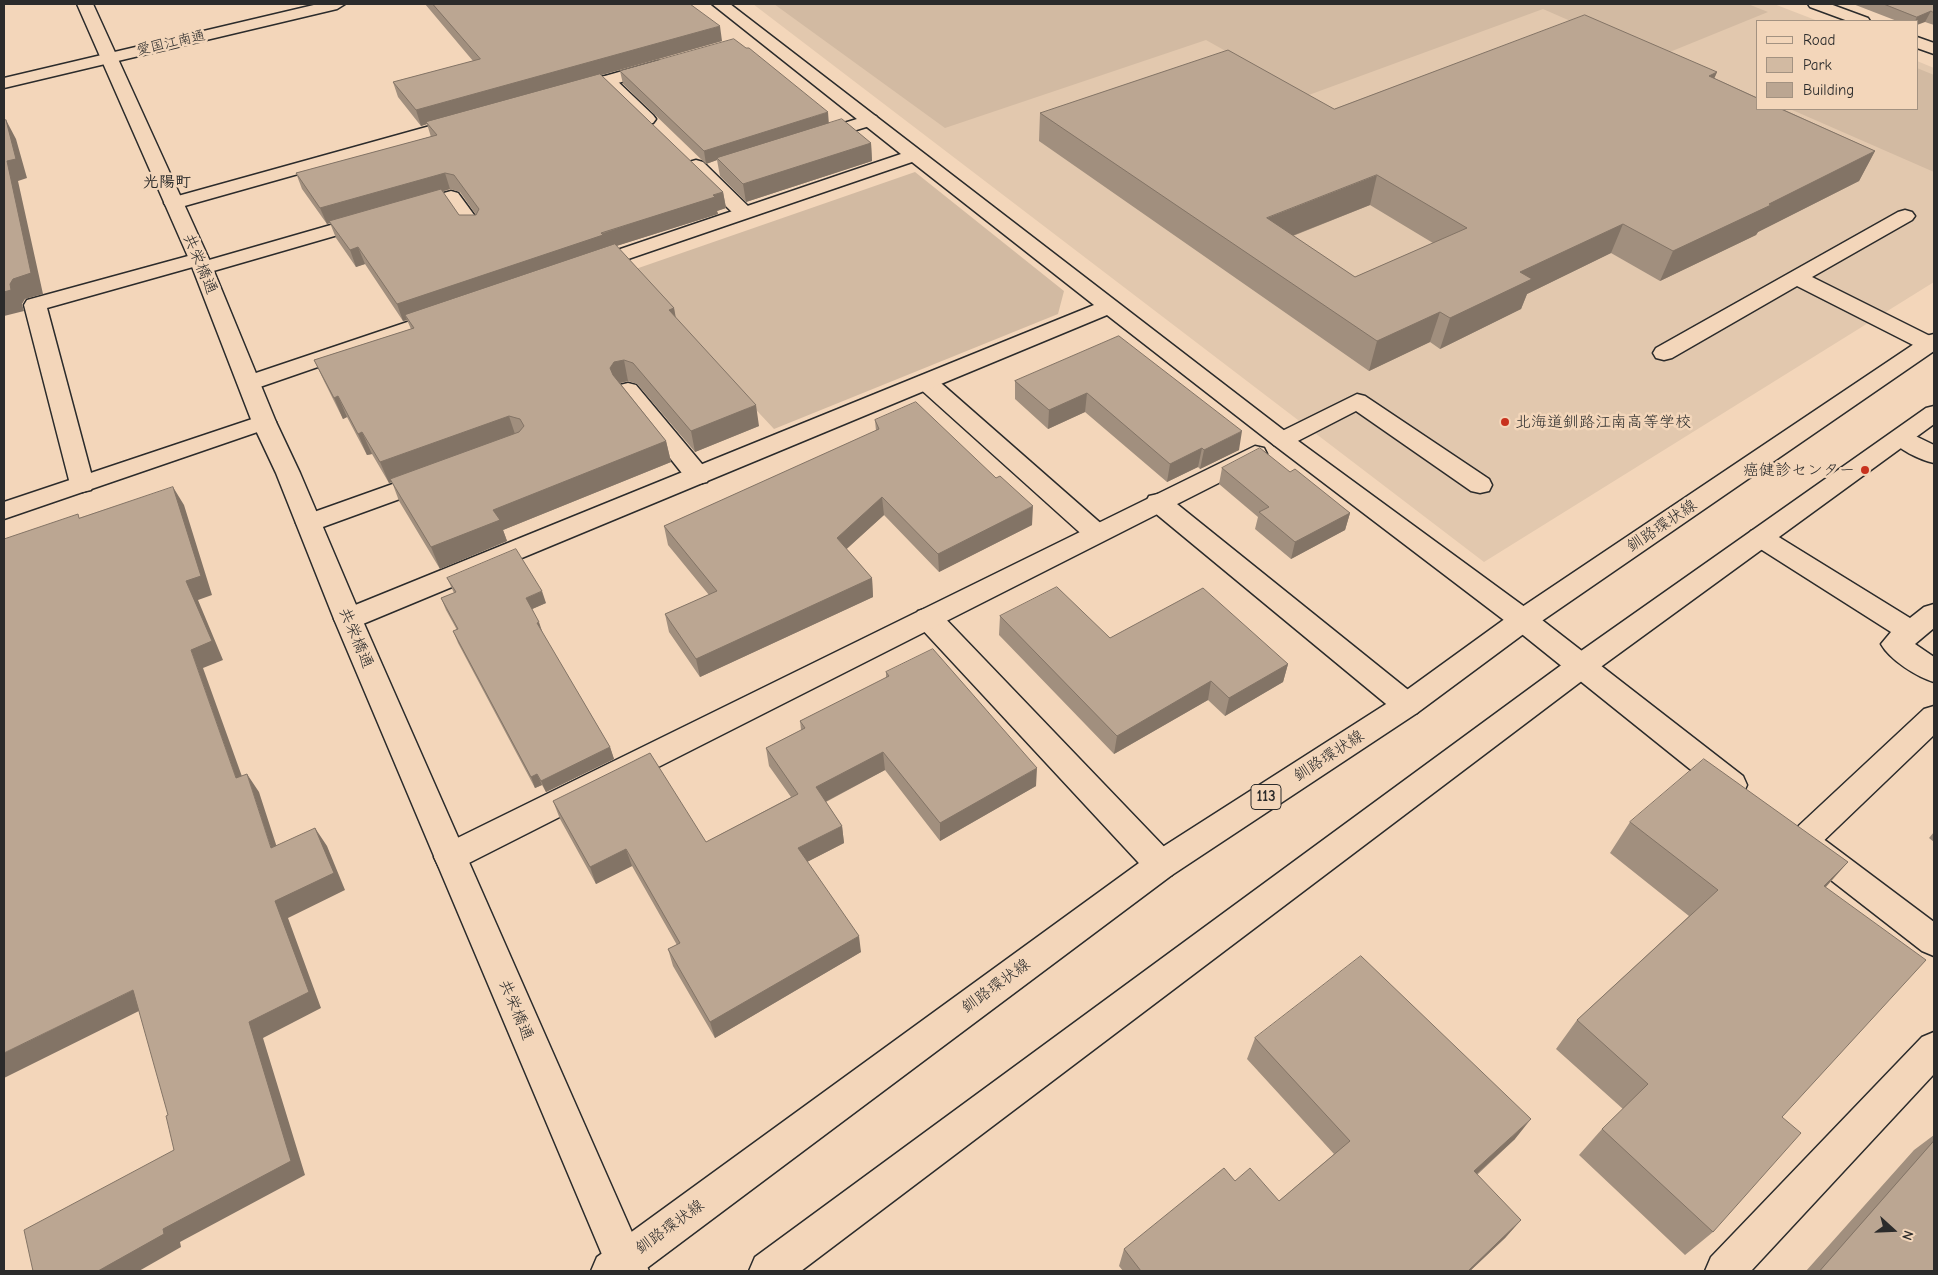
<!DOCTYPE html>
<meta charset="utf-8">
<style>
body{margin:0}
#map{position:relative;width:1938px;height:1275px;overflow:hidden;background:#f3d6ba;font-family:"Comic Neue",sans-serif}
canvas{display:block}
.frame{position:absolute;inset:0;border:5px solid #2b2b2b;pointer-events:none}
.legend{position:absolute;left:1756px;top:20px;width:162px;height:90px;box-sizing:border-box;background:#f3d6ba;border:1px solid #a39281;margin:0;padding:6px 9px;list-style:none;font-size:15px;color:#2b2b2b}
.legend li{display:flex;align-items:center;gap:10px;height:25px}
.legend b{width:25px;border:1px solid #a39281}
.north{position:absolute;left:1868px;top:1205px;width:50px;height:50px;-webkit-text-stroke:4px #f3d6ba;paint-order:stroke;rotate:110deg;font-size:14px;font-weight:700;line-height:20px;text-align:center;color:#2b2b2b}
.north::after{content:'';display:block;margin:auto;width:18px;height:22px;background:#2b2b2b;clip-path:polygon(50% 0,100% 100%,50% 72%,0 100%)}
</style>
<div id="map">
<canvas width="1938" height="1275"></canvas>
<div class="frame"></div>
<ul class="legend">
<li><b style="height:6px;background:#f3d6ba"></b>Road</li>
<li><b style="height:14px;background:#d2baa2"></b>Park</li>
<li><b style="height:14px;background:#bba692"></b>Building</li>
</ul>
<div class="north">N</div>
</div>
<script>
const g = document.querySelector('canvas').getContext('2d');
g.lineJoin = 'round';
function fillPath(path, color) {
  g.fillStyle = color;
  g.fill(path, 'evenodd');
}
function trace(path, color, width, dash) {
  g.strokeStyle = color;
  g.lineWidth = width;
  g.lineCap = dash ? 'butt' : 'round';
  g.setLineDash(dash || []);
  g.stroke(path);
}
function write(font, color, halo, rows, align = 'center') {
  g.font = font + ' "Comic Neue","Klee One",sans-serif';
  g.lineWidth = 5;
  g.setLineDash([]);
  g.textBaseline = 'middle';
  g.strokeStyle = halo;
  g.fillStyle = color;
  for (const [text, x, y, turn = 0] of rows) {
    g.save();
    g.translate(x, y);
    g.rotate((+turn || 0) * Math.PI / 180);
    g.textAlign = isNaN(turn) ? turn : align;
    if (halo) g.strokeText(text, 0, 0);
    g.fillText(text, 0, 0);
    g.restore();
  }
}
const built = new Path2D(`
 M753,4H1774L1818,21H1757V109H1917V61L1934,68V282L1484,562Z`);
const green = new Path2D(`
 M774,4H1748L1768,12L1655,58L1543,9L1306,96L1206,40L945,128Z
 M1917,68L1934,75V172L1790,109H1917Z
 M915,172L1064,291L1058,314L774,429L627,272Z`);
const lane = new Path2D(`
 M607,76L613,77L653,115L656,119L653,123H641L601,85L598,81L601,77Z
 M870,115L876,116L879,120L876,124L814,143L808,142L805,138L808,134Z
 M696,160L703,162L750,208L753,212L750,216H736L689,170L687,166L689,162Z
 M451,191L458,193L480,223L483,227L480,231H466L446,204L411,214L404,212L401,208L404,204Z
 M1905,210L1912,212L1915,216L1912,220L1812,277L1934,338V349H1921L1797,286L1672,358L1664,360L1656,358L1653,353L1656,348L1898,212Z
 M369,214L376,216L379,220L376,224L210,272L203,274L196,272L193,267L47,308L94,484L91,490L82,492L73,490L70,484L24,305L27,300L199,253L206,255L209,260Z
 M926,375L934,377L1105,527L1109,533L1105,539L1096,542L1087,539L918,387L915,382L918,377Z
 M628,383L636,385L707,470L710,476L707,482L698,484L689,482L620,395L617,390L620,385Z
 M1357,394L1365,396L1489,479L1492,485L1489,491L1480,493L1471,491L1356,411L1290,445L1282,448L1274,445L1270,440L1274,435Z
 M1901,429L1934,445V463C1920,460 1897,449 1889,437L1893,432Z
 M432,470L441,472L444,478L441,484L309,532L300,529L296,523L300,517Z
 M1158,494L1167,496L1417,697L1421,705L1417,713L1407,716L1397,713L1149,508L1146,502L1149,496Z
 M1760,528L1769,531L1910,618L1924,607L1934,604V628L1915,644L1934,657V682C1917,677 1890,660 1881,644L1891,632L1751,543L1747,537L1751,531Z
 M928,608L938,611L1172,855L1177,865L1172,875L1161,879L1150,875L918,625L914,618L918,611Z
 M1934,706V735L1814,850L1803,854L1792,850L1787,841L1792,832L1924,709Z
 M1934,1032V1074L1751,1271H1705L1711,1257L1922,1037Z`);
const street = new Path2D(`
 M318,4H345L337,9L4,88V78Z
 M712,4H730L1290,435L1533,613L1743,776L1747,785L1743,794L1732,797L1721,794L1513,627L1274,445L1107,315L358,626L348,629L338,626L334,619L338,612L1094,305L912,162L596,270L589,272L582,270L579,266L582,262L901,154Z
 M1808,4H1830L1868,18L1870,21H1848L1810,7Z
 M1917,37L1934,43V54L1917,48Z
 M658,61L664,62L666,66L664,70L572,96L566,95L563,91L566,87Z
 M466,116L472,117L475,121L472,125L181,207H167L164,203L167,199Z
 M446,309L454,310L457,315L454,320L257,388L249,390L241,388L238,383L241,378Z
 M264,415L272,417L276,422L272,427L4,519V502Z
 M1255,446L1264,448L1267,454L1264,460L461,867L450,870L439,867L434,857L439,847Z
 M1811,834L1822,838L1934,922V956L1922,951L1800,856L1795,847L1800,838Z`);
const secondary = new Path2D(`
 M77,4H93L209,259L276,422L300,473L362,619L649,1271H609L334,619L276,473L252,422L189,259Z`);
const primary = new Path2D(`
 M1934,334V351L1533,627L1417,713L1172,875L643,1271H591L597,1257L1150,855L1397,697L1513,613L1926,336Z
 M1934,406V424L1591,674L801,1271H749L755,1257L1571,658L1926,408Z`);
const wall = new Path2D(`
 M425,4H690L722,41L601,75L723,192L726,208L717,211L718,214L616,246L674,308L675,317L759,426L695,452L637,384L628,381L620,383L666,441L671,462L503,530L507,541L440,569L399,501L392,482L389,483L372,454L367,455L347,417L343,419L324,381L314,360L411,329L407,320L403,321L365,264L356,267L336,238L330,223L327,224L302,189L296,173L431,137L427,124L421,126L398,97L393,82L473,61ZM450,189L460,192L476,215H459L442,192Z
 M1853,4H1934V25L1925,22L1897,21Z
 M620,71L829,123L871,143L872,161L746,202L720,176L717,160L706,164L623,84Z
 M1717,72L1714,78L1875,151L1859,181L1758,232L1756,235L1660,281L1611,253L1527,294L1521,309L1440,349L1430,342L1369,371L1039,141L1040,113L1334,109ZM1370,205L1433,243L1355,277L1293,236Z
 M1119,336L1239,450L1200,469L1198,467L1167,482L1085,412L1048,429L1015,399V381Z
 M875,420L1032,525L939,572L884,515L846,549L872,578L873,597L700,677L669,632L665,614L709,595L668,545L664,526L876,431Z
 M1222,468L1290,472L1350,513L1345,530L1291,559L1255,529L1258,517L1219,484Z
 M447,578L546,603L532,609L543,634L610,747L614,759L546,792L542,785L535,788L458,643L453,631L457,630L446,610L441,598L454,593Z
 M1000,616L1110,638L1288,664L1283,682L1225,716L1208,700L1114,754L999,635Z
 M886,672L1036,786L940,841L885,770L826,802L842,826L844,843L807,862L861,952L715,1038L673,966L668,949L677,945L632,866L596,884L560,819L553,801L706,842L791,797L769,766L766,748L801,730L800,721L886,678Z
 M1630,822L1848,862L1826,887L1782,1117L1713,1232L1685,1255L1579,1155L1602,1129L1623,1109L1556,1049L1577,1020L1689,916L1610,853Z
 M1934,832V842L1929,838Z
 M1255,1038L1515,1139L1477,1175L1521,1220L1505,1238L1470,1271H1123L1119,1266L1124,1249L1235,1181L1279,1201L1334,1154L1247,1059Z
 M1934,1135V1271H1806L1914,1150Z`);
const shadedWall = new Path2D(`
 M1931,11L1925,22L1917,25V21H1915L1917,17Z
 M720,26L722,41L428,124L426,122L427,124L421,126L416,110Z
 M1717,72L1705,100L1709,76Z
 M828,112L829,125L717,158V160L706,164L704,151Z
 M6,120L16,139L27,178L18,181L43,294L25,299L22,304L24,311L4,316V292L10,284Z
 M871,143L872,161L746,202L743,184Z
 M1875,151L1859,181L1758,232L1756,235L1660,281L1673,251Z
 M445,173L450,189L331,223L329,221L330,223L327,224L320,208Z
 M1377,175L1370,205L1261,248L1267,218Z
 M723,192L726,208L717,211L718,214L607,249L405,315L407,320L403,321L397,304Z
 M1623,224L1611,253L1527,294L1521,309L1440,349L1450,318L1520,272Z
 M358,247L365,264L356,267L350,250Z
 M674,308L678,329L669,310Z
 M1440,312L1430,342L1369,371L1377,341Z
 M624,360L628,381L620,383L615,389L610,368L614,362Z
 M1087,393L1085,412L1048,429L1049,410Z
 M338,396L347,417L343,419L334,398Z
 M756,405L759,426L695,452L691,431Z
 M509,416L516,437L390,479L392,482L389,483L380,462Z
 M1242,431L1239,450L1200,469L1204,450Z
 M362,432L372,454L367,455L358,434Z
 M666,441L671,462L503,530L507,541L440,569L431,547L493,510Z
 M1202,448L1198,467L1167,482L1170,464Z
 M173,487L184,505L212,595L198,600L223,660L203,668L249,796L236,778L191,650L186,581Z
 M882,497L884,515L839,556L837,538Z
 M1033,506L1032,525L939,572L938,554Z
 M1350,513L1345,530L1291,559L1295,542Z
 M872,578L873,597L700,677L696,659Z
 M542,591L546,603L530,610L526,598Z
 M539,622L543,634L537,623Z
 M1288,664L1283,682L1225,716L1229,698Z
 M1211,681L1208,700L1114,754L1117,736Z
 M610,747L614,759L546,792L541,781Z
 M883,752L885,770L819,805L816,787Z
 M1037,768L1036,786L940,841V823Z
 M247,774L259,792L283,866L271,848Z
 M537,774L542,785L535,788L531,777Z
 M842,826L844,843L801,865L798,848Z
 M315,828L327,846L345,890L288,918L321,1008L263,1038L305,1175L180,1242L181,1247L139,1271H98L163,1229L249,1022L275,901Z
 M626,849L632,866L596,884L590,867Z
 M1848,862L1820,893L1824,886Z
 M859,936L861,952L715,1038L710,1022Z
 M133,990L149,1006L4,1078V1053Z
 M1531,1119L1515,1139L1459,1190L1474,1171Z
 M1521,1220L1505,1238L1470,1271H1468Z`);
const building = new Path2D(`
 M433,4H690L720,26L416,110L393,82L480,59Z
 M1884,4H1934V13L1931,11L1917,17Z
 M1585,15L1717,72L1709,76L1757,98V109H1781L1875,151L1769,204L1771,205L1673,251L1623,224L1520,272L1532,279L1450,318L1440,312L1377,341L1040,113L1228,50L1334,109ZM1377,175L1467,228L1355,277L1267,218Z
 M734,39L746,48H749L828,112L704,151L620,71Z
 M600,74L723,192L713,195L715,197L601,233L603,235L397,304L358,247L350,250L329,221L441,189L459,215H476L479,209L454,175L445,173L320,208L296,173L437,135L426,122Z
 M842,119L871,143L743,184L717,158Z
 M6,120L16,159L7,161L31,273L13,279L10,284L11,290L4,292V121Z
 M615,244L674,308L669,310L756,405L691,431L633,363L624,360L614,362L610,368L613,375L666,441L493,510L500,520L431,547L390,479L519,432L524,426L520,419L509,416L380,462L362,432L358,434L338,396L334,398L314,360L414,328L405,315Z
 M1119,336L1242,431L1204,450L1202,448L1170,464L1087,393L1049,410L1015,381Z
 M916,402L996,478L1000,476L1033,506L938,554L882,497L837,538L872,578L696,659L665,614L717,591L664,526L879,429L875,420Z
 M1260,448L1290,472L1295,469L1350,513L1295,542L1259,512L1269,507L1222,468Z
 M173,487L201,576L186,581L212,641L191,650L236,778L247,774L271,848L315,828L334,873L275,901L309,992L249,1022L291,1161L163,1229L164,1234L98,1271H33L24,1230L174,1150L166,1116L168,1115L133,990L4,1053V539L78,514L79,518Z
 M516,549L542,591L526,598L539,622L537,623L610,747L541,781L537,774L531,777L453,631L458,629L441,598L456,592L447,578Z
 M1057,587L1110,638L1203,588L1288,664L1229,698L1211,681L1117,736L1000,616Z
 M933,649L1037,768L940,823L883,752L816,787L842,826L798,848L859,936L710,1022L668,949L680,943L626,849L590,867L553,801L650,753L706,842L798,794L766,748L805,728L800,721L889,676L886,672Z
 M1704,759L1848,862L1824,886L1926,960L1782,1117L1801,1133L1713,1232L1602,1129L1648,1084L1577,1020L1718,890L1630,822Z
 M1361,956L1531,1119L1474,1171L1521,1220L1468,1271H1141L1124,1249L1224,1168L1235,1181L1250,1168L1279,1201L1350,1141L1255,1038Z
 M1934,1141V1271H1820Z`);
const markers = [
 [1505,422,5,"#c8321e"],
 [1865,470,5,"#c8321e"]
];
const farStreetnames = [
 ["愛国江南通",171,43,-13]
];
const shields = [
 [1266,797,30]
];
const shieldNames = [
 ["113",1266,797]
];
const farQuarternames = [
 ["光陽町",167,182]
];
const streetNames = [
 ["共栄橋通",200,264,67],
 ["釧路環状線",1662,526,-34],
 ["共栄橋通",356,638,67],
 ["釧路環状線",1329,756,-33],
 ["釧路環状線",996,986,-36],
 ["共栄橋通",516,1010,67],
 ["釧路環状線",670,1227,-36]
];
const poiNames = [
 ["北海道釧路江南高等学校",1515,422],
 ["癌健診センター",1855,470,"right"]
];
fillPath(built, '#e2c8ae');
fillPath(green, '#d2baa2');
trace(lane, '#2b2b2b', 3);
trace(street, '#2b2b2b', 3);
trace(secondary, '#2b2b2b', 3);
trace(primary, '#2b2b2b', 3);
fillPath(lane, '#f3d6ba');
fillPath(street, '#f3d6ba');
fillPath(secondary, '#f3d6ba');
fillPath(primary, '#f3d6ba');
fillPath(wall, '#a18f7e');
fillPath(shadedWall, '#837466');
fillPath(building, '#bba692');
trace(building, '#837466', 1);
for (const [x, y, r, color] of markers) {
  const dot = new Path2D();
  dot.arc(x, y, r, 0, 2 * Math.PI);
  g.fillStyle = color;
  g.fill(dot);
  trace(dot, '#f3d6ba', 2);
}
write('14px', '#2b2b2b', '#f3d6ba', farStreetnames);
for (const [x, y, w] of shields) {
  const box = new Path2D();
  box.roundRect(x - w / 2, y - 12.5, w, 25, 4);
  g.fillStyle = '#f3d6ba';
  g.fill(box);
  trace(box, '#2b2b2b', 1);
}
write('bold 15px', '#2b2b2b', null, shieldNames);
write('bold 16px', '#2b2b2b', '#f3d6ba', farQuarternames);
write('16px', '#2b2b2b', '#f3d6ba', streetNames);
write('16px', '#2b2b2b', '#f3d6ba', poiNames, 'left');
</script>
